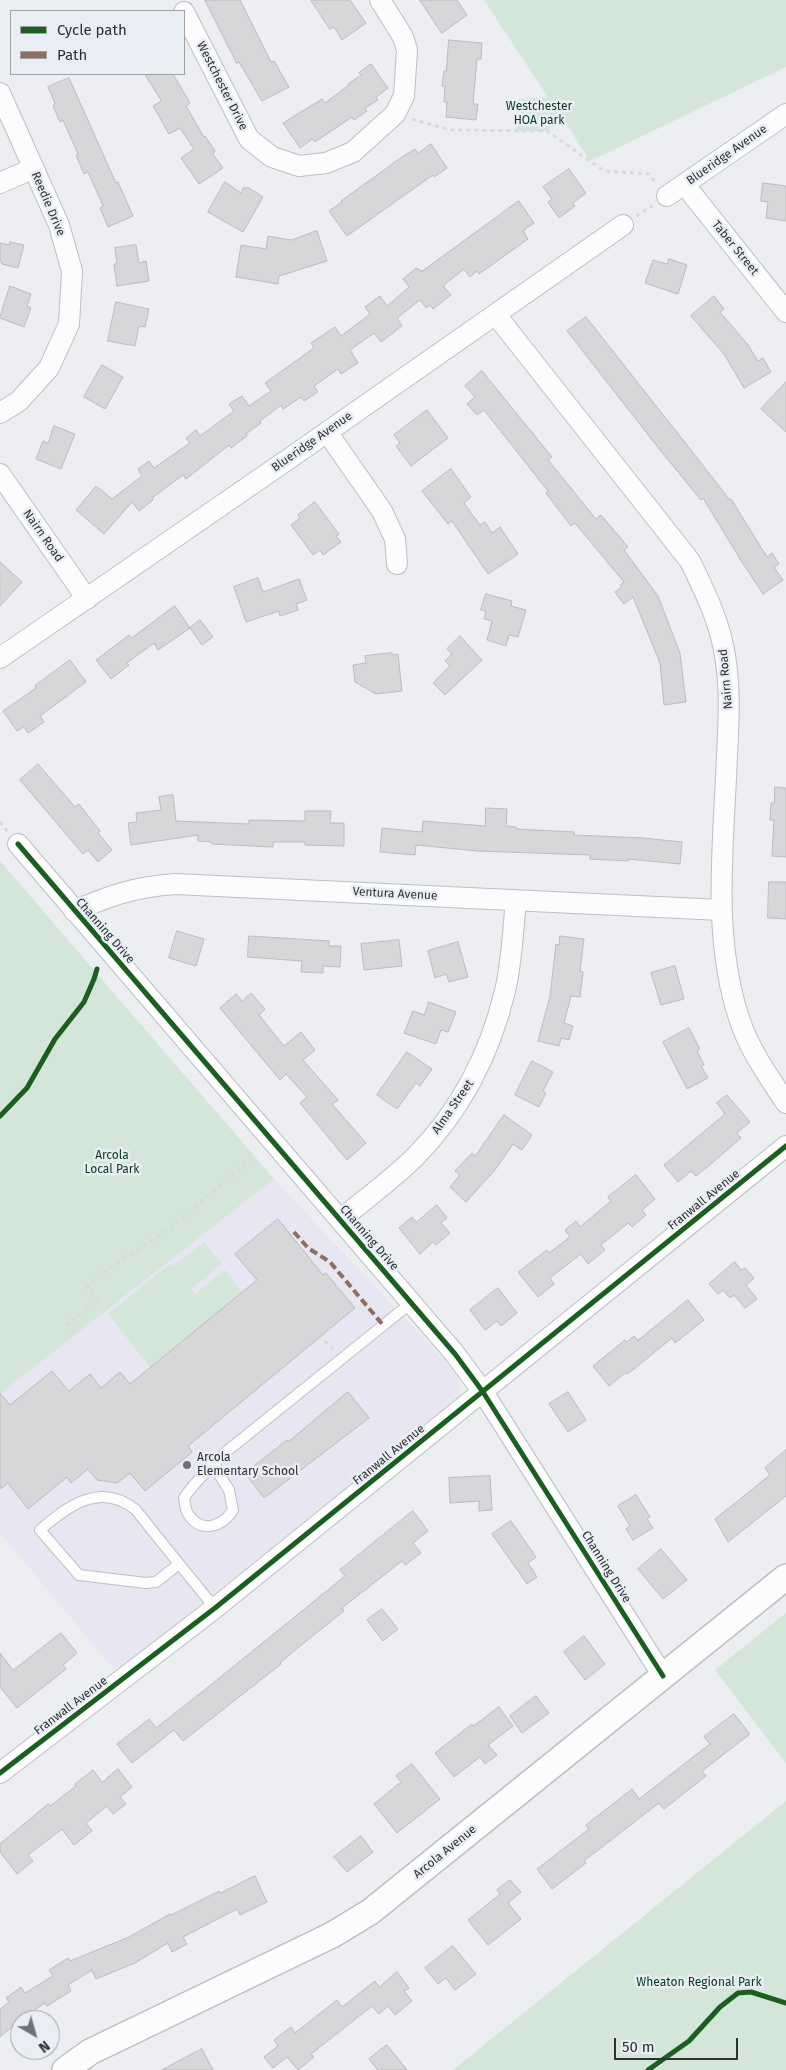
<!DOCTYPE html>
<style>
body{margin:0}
#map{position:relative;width:786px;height:2070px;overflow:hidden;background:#eceef1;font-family:"Fira Sans",sans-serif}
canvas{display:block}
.legend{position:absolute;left:10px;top:10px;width:175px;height:65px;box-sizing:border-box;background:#e9eef4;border:1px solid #9ea2a6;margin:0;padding:6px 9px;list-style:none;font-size:15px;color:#2e2f32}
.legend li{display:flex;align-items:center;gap:10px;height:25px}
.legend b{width:25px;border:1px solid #9ea2a6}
.north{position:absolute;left:10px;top:2010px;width:50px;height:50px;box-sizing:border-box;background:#e9eef4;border:1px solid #9ea2a6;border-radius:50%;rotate:142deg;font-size:14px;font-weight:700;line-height:20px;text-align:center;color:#2e2f32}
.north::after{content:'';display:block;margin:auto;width:18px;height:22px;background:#707275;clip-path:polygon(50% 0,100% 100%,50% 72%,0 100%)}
.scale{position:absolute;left:614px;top:2038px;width:124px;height:22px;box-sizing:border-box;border:2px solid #2e2f32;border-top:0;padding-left:6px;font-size:15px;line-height:18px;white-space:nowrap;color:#2e2f32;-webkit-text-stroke:4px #e9eef4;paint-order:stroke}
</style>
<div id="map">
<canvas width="786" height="2070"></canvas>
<ul class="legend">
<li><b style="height:6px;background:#1b5e20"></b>Cycle path</li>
<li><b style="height:6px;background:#8d6e63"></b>Path</li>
</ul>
<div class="north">N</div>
<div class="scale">50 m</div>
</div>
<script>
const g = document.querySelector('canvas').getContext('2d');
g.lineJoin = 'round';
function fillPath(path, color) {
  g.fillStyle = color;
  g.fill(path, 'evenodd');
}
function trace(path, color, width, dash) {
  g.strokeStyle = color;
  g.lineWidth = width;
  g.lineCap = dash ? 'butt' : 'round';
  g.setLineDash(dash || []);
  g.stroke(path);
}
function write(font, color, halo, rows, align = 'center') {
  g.font = font + ' "Fira Sans",sans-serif';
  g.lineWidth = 5;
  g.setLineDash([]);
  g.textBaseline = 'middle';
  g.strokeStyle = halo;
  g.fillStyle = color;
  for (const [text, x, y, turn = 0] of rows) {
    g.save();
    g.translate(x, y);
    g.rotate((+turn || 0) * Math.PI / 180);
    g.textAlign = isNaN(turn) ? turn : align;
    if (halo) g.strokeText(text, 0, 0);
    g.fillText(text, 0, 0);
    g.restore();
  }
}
const education = new Path2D(`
 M274,1179L459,1376L460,1397L116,1672L0,1533V1394Z`);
const green = new Path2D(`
 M484,0H786V67L590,161L562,117L547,131H516L519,99L548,97Z
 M0,861L274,1179L0,1394Z
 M204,1242L222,1264L191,1289L195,1294L225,1270L242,1292L150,1367L108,1314L170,1264L173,1266Z
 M786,1613V1763L715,1670Z
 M786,1801V2070H453Z`);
const building = new Path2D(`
 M205,0H240L271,62L274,61L289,87L262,101L239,62L237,63Z
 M311,0H350L366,23L342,40L334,27L330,29Z
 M420,0H457L467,15L442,33Z
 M449,40L482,43L481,59H477L473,104H478L476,120L446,117L447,102H444L445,86H442L444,71H446Z
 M371,64L388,88L376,97L378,100L365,108L367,111L354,120L352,117L315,142L312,139L300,148L283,123L322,99L325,103L349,85L348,84L361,75L359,73Z
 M145,74H173L190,103L186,106L204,137L205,136L215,151L213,154L223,168L199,184L181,158L194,149L180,128L169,134L153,106L161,101Z
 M69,78L116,183L118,182L133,216L108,227L100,208L103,206L88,172L84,174L76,155L78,154L63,120L60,122L53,106L55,103L48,87Z
 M431,144L447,168L434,177L433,175L347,236L329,211L342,202L341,201L402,157L415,149L418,153Z
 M569,169L586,193L573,203L575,206L559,218L548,202L552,199L543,187Z
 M225,182L241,193L243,188H249L263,197L243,232L208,212Z
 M763,183L786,186V221L766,218L768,202L761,201Z
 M519,201L534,223L523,231L528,239L479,274L477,271L470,277L464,269L443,286L451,295L433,309L430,305L426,308L420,300L397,318L402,326L381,342L374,333L350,350L358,363L341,374L338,369L314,386L318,392L304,401L301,397L283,409L281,405L260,421L261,423L246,434L247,436L231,448L229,445L186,479L183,475L152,498L153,500L139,511L132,502L104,534L76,510L96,486L112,499L142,476L138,469L149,461L154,468L190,443L186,438L196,430L200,436L234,411L229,404L242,396L249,406L271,391L265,383L314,348L311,343L335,327L341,336L370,314L365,307L380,296L387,306L409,287L403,279L416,268L422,271Z
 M317,231L327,261L279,276L278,284L236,277L241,245L266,249L268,236L291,240Z
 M10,242L24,245L18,268L2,264L0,260V243L9,245Z
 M136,245L139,263L146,261L149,281L117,286L114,264H117L115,248Z
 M669,259L687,265L678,294L645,283L653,260L667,264Z
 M10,286L31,294L27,306L31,308L24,327L0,318Z
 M714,296L724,309L720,312L748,345L758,361L763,358L771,372L744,388L724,354L691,316Z
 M116,302L149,309L145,327L139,326L135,346L108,341Z
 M586,317L683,440L730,500L731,499L767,557L772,553L779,564L774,567L783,580L763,594L740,559L703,498L701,500L664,455L567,331Z
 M102,365L123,377L105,409L84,397Z
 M482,371L552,457L548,460L596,519L601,515L628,547L624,550L658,596L680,653L686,702L664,705L660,663L633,597L624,604L615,592L622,587L620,585L624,582L575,523L571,526L546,493L548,491L484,410L477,415L467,404L475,397L465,386Z
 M786,382V432L761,409Z
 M427,410L448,438L411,466L396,446L400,443L394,435Z
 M54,426L75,434L61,469L36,459L43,441L48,443Z
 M451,469L471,497L464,503L480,525L485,522L492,533L500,527L518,554L488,574L452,521L448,524L422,491Z
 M315,502L339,534L336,536L341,542L323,555L320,550L313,555L291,525L300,518L298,515Z
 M0,562L22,582L0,606Z
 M258,578L263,592L299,579L307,600L296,604L298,610L280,616L279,611L246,622L234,587Z
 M486,594L512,601L511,606L526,610L518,637L509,635L506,646L487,640L492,621L484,619L486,611L481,610Z
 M175,606L190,628L158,650L154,643L127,663L129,665L111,679L96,660L129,635L131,638Z
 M200,620L213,637L202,645L190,628Z
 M460,636L482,660L445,695L433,683L450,666L445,661L452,654L447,649Z
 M392,653L393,655L398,654L402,691L376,694L355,682L353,665L366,663L365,656Z
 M70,660L86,682L40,716L44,722L28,733L24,727L17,731L3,711L36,688L35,686Z
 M38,764L75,807L79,804L100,831L98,833L112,850L98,862L88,850L83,854L20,780Z
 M775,787L786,788V857L772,856L774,820H770L771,803H774Z
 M173,795L176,821L249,824V820L305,821V811H331L330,823H344V846L305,845V842H273V847L212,844V842L198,841V835L131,845L128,823L137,822L136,813L161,810L159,797Z
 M486,808L507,809L506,826L516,827V829L574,832V835L643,838L682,842L680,864L628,859V861L590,859V855L477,851L416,845L415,855L380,852L382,828L422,832L423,821L485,826Z
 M769,882H786V919L768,918Z
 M177,931L204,939L196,966L169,958Z
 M249,936L329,941V946H341L340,967L323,966V973L301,972L302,961L248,957Z
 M560,936L584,939L580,971L583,972L580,997L571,996L564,1023L573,1026L569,1040L561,1038L559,1046L538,1041L550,996L556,944L559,945Z
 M399,940L402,966L364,970L361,944Z
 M458,942L468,977L449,982L446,974L435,978L428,951Z
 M675,966L684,999L661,1005L651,973Z
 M251,993L265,1009L259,1015L284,1046L301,1032L315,1050L303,1060L338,1100L332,1104L366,1143L347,1160L300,1103L307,1097L286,1074L280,1080L220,1008L236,994L242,1001Z
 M429,1002L456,1012L448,1032L441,1030L436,1044L404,1033L413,1011L424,1015Z
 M689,1028L700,1049L697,1051L704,1065L701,1066L708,1078L687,1089L663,1042Z
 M407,1052L432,1069L420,1086L416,1083L397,1109L377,1095Z
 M532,1061L553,1072L543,1091L546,1093L539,1107L515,1095Z
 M727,1095L750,1122L737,1133L741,1138L711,1164L696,1176L691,1171L678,1182L664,1165L725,1114L717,1103Z
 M504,1115L532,1135L522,1150L513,1144L495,1170L466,1202L450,1187L460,1175L455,1171L472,1153L475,1156Z
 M636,1175L655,1199L642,1210L646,1215L632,1227L628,1223L601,1245L605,1250L588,1264L581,1254L550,1278L554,1284L538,1297L518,1272L547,1250L549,1253L570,1237L565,1230L576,1221L580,1227L611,1201L608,1197Z
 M437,1205L447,1218L441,1223L450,1233L436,1245L433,1242L420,1254L399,1228L412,1217L416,1222Z
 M278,1219L323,1275L326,1273L355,1308L188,1446L192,1452L145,1491L130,1473L117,1483L97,1480L88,1469L71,1483L67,1477L28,1509L8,1483L0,1489V1393L10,1405L52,1371L69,1391L90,1374L101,1388L120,1372L130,1384L257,1280L235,1254Z
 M735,1262L741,1270L745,1268L754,1278L746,1285L757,1299L745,1308L734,1295L730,1298L723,1290L718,1294L709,1284Z
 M498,1288L517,1313L501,1326L497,1321L485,1330L470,1310Z
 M688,1300L704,1320L675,1343L672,1338L634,1369L627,1374L625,1373L609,1386L593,1366L625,1340L627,1342L634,1336L638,1340Z
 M348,1392L369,1418L264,1498L245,1473L287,1440L289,1441Z
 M568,1392L586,1420L568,1432L549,1404Z
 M786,1450V1496L728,1542L715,1519L770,1475L765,1468Z
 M490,1476L492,1510L479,1511V1501L450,1503L449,1478Z
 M636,1495L650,1517L647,1519L653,1528L633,1540L626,1529L630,1526L618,1506Z
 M413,1511L428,1531L413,1543L421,1553L405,1565L402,1561L342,1608L344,1611L300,1646L280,1663L281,1664L183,1741L174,1730L132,1763L117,1744L149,1719L156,1728L212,1684L345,1576L340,1570Z
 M511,1521L536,1557L528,1563L537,1577L527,1584L492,1534Z
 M661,1549L687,1580L663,1599L638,1569Z
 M382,1609L398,1629L383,1641L367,1620Z
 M61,1633L77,1653L63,1665L66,1669L17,1708L0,1687V1653L13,1670Z
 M584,1636L605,1664L585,1680L564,1652Z
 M536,1696L549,1713L522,1733L510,1716Z
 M499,1707L513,1726L488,1745L497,1755L485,1764L480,1757L454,1777L435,1753L472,1724L473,1726Z
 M734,1714L750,1734L702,1771L706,1776L664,1809L659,1803L584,1861L586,1863L552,1889L537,1869L589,1829L586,1825L632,1789L639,1799L710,1744L704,1737Z
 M412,1764L440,1799L397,1833L374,1804L401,1782L396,1776Z
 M118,1769L132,1787L120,1797L126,1804L113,1814L107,1806L86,1823L92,1831L74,1845L62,1829L28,1855L33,1861L17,1874L0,1852V1844L48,1804L50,1806L76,1786L75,1784L93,1770L102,1782Z
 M361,1836L373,1852L347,1872L334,1857Z
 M255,1876L267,1902L240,1915L237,1909L183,1937L187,1944L172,1952L168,1943L135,1963L96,1979L92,1970L68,1985L71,1991L47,2006L45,2003L20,2020L0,2037V2009L9,2002L6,1998L21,1987L25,1993L53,1976L49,1970L68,1958L70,1961L129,1937L170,1914L171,1915L219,1891L220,1893Z
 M510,1880L521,1892L508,1903L521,1919L488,1945L468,1920L500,1894L497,1890Z
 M453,1946L476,1974L455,1990L446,1978L438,1984L425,1968Z
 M397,1972L409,1988L404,1991L412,2001L395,2015L388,2006L379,2014L372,2006L311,2054L314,2057L298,2070L287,2057L273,2068L264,2057L278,2046L274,2040L291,2027L295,2033L337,2000L342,2007L375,1981L379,1987Z
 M387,2045L407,2070H378L369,2059Z
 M202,2049L213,2070H162Z`);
const path = new Path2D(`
 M412,119L450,130L547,131L604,171L649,174L657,184
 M636,216L654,205
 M0,822L8,832
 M75,1332L68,1324L98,1300L87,1286L117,1263L161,1235L256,1156
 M325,1341L333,1350`);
const service = new Path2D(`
 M215,1463L217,1471L229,1490L233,1510C222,1527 201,1534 188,1514C185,1509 185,1503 184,1498C196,1480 212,1466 227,1451L411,1303
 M179,1564L156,1582L146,1583L79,1575L40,1530C68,1506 100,1481 136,1510C162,1543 188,1575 215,1608`);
const minor = new Path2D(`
 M184,12L249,139L272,157L299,166L326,163L353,152L395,114L404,96L407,50L403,37L380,0
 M0,93L59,225L72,271L69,324L49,368L19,401L0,413
 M0,183L34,168
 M684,184L786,312
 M667,196L786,114
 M496,315L690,561C703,588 717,616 723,645C731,682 729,718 727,755C724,842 711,936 740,1021C750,1051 769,1077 786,1103
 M327,432L382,511L395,539L397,564
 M0,474L87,599
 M0,658L290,458L623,225
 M18,844L455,1354L483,1392L663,1676
 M74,911C112,895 134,887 175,884L721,910
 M340,1220C365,1199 393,1179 416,1156C461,1110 490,1053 505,991C512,962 513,930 516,900
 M0,1773L215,1608L786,1146`);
const tertiary = new Path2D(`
 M65,2070L90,2052L332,1935L370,1912L786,1577`);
const quiet = new Path2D(`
 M294,1232L308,1248L330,1262L383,1325`);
const cycleway = new Path2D(`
 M18,844L455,1354L483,1392L663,1676
 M0,1116L27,1088L55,1039L84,1002L94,979L97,969
 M0,1773L215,1608L786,1146
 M648,2070L689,2041L720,2007L738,1993L751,1992L786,2003`);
const markers = [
 [187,1465,5,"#707275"]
];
const streetNames = [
 ["Westchester Drive",222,86,63],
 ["Blueridge Avenue",727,155,-35],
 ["Reedie Drive",48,204,67],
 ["Taber Street",735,248,51],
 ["Blueridge Avenue",312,442,-35],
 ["Nairn Road",43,536,55],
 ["Nairn Road",726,679,-95],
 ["Ventura Avenue",395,894,3],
 ["Channing Drive",105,931,49],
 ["Alma Street",453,1107,-55],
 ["Franwall Avenue",704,1200,-39],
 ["Channing Drive",369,1238,49],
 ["Franwall Avenue",389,1455,-39],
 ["Channing Drive",606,1567,58],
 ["Franwall Avenue",71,1706,-37],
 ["Arcola Avenue",445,1852,-39]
];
const parkNames = [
 ["Westchester",539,107],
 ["HOA park",539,121],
 ["Arcola",112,1156],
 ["Local Park",112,1170],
 ["Wheaton Regional Park",699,1983]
];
const poiNames = [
 ["Arcola",197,1458],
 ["Elementary School",197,1472]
];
fillPath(education, '#e9e6f3');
fillPath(green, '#d4e5da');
fillPath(building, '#d7d7d9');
trace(building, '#bcbbbd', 1);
trace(service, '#bebfc2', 12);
trace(minor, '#bebfc2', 22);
trace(tertiary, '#bebfc2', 28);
trace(path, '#d9dadb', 3, [4, 4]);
trace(service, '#fcfcfd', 10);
trace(minor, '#fcfcfd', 20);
trace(tertiary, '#fcfcfd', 25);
trace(quiet, '#8d6e63', 4, [8, 4]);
trace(cycleway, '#1b5e20', 5);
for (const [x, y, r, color] of markers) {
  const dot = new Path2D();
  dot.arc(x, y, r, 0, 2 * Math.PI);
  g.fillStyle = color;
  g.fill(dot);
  trace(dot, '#e9eef4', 2);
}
write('12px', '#2e2f32', '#e9eef4', streetNames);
write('12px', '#073b1c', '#e9eef4', parkNames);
write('12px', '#2e2f32', '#e9eef4', poiNames, 'left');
</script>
